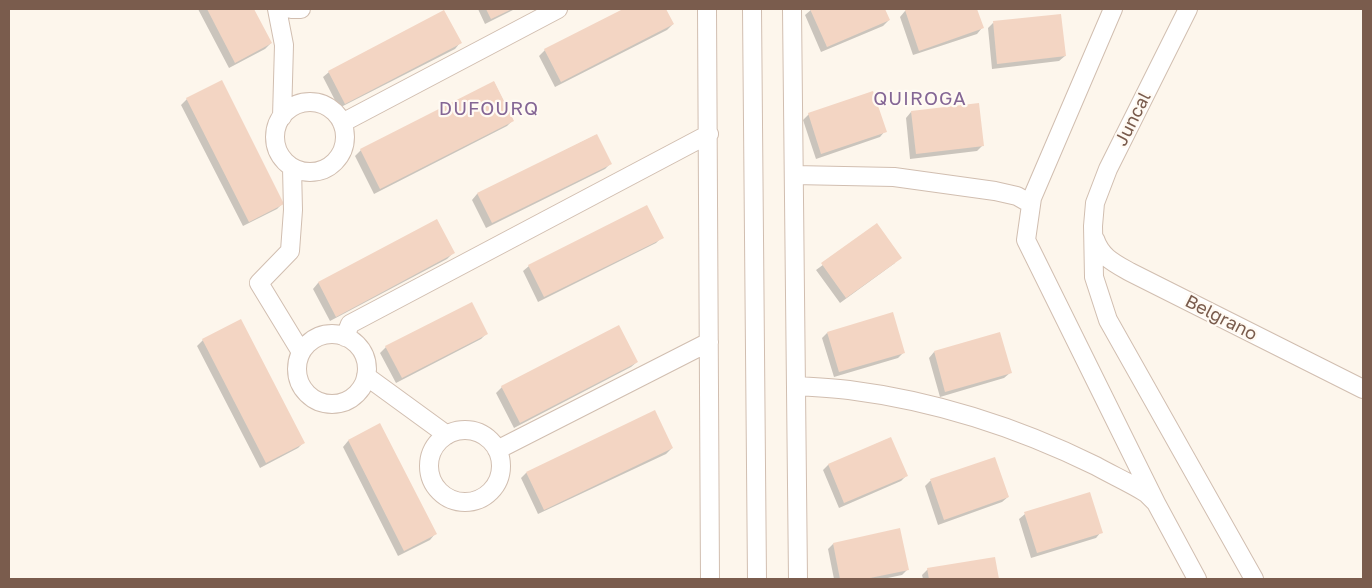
<!DOCTYPE html>
<style>
body{margin:0}
#map{position:relative;width:1372px;height:588px;overflow:hidden;background:#fdf6ec;font-family:"Golos Text",sans-serif}
canvas{display:block}
.frame{position:absolute;inset:0;border:10px solid #7a5c4d;pointer-events:none}
</style>
<div id="map">
<canvas width="1372" height="588"></canvas>
<div class="frame"></div>
</div>
<script>
const g = document.querySelector('canvas').getContext('2d');
g.lineJoin = 'round';
function fillPath(path, color) {
  g.fillStyle = color;
  g.fill(path, 'evenodd');
}
function trace(path, color, width, dash) {
  g.strokeStyle = color;
  g.lineWidth = width;
  g.lineCap = dash ? 'butt' : 'round';
  g.setLineDash(dash || []);
  g.stroke(path);
}
function write(font, color, halo, rows, align = 'center') {
  g.font = font + ' "Golos Text",sans-serif';
  g.lineWidth = 4.5;
  g.setLineDash([]);
  g.textBaseline = 'middle';
  g.strokeStyle = halo;
  g.fillStyle = color;
  for (const [text, x, y, turn = 0] of rows) {
    g.save();
    g.translate(x, y);
    g.rotate((+turn || 0) * Math.PI / 180);
    g.textAlign = isNaN(turn) ? turn : align;
    if (halo) g.strokeText(text, 0, 0);
    g.fillText(text, 0, 0);
    g.restore();
  }
}
const shadow = new Path2D(`
 M198,9H253L271,43L265,49L229,68Z
 M478,9H515L485,24Z
 M626,9H665L673,24L667,30L555,87L539,56L545,50Z
 M812,9H884L889,20L883,26L821,52L805,15Z
 M913,9H976L982,28L977,34L913,55L900,17L905,11Z
 M993,23L1065,56L1059,61L992,69L988,28Z
 M460,43L455,49L339,108L323,77L329,72Z
 M494,82L513,120L507,126L374,194L355,156L361,150Z
 M187,99L283,203L277,209L243,226L181,105Z
 M911,112L983,145L977,151L910,159L906,118Z
 M809,114L885,131L880,137L816,159L803,120Z
 M596,135L610,164L605,169L486,228L472,200L477,194Z
 M436,221L453,253L447,259L330,321L313,289L318,283Z
 M877,225L895,263L840,303L816,270Z
 M662,237L656,243L538,302L523,271L529,266Z
 M827,333L904,352L898,358L834,377L822,338Z
 M486,334L481,339L396,383L380,353L386,347Z
 M203,340L303,443L298,448L260,468L197,346Z
 M934,352L1010,373L1004,378L940,397L929,358Z
 M637,362L631,367L514,428L496,393L502,387Z
 M380,425L435,534L430,540L398,556L343,447L348,441Z
 M890,438L906,476L901,481L839,508L823,470L828,465Z
 M672,448L666,454L538,514L521,478L526,473Z
 M994,458L1008,497L1002,502L938,525L925,486L930,481Z
 M1025,514L1101,532L1096,538L1031,558L1019,519Z
 M833,544L908,569L902,575L883,579H834L828,549Z
 M994,558L997,579H923L922,575L928,569Z`);
const building = new Path2D(`
 M207,9H254L272,43L235,63Z
 M486,9H512L491,19Z
 M623,9H666L674,24L561,82L544,49Z
 M810,9H885L890,20L827,47Z
 M909,9H977L984,28L919,51L905,10Z
 M444,10L462,43L345,104L328,71Z
 M1061,14L1066,56L997,64L993,21Z
 M222,80L284,204L249,222L186,98Z
 M494,81L514,121L380,189L360,149Z
 M873,91L887,132L821,154L808,113Z
 M979,103L984,146L916,154L911,111Z
 M597,134L612,164L492,223L477,193Z
 M647,205L664,238L544,297L528,265Z
 M437,219L455,253L336,317L318,282Z
 M877,223L902,258L846,298L821,263Z
 M472,302L488,334L402,378L385,346Z
 M893,312L905,353L839,372L827,332Z
 M241,319L305,443L266,463L202,339Z
 M619,325L638,362L520,423L501,386Z
 M1000,332L1012,373L945,392L934,351Z
 M655,410L673,448L544,510L526,472Z
 M380,423L437,534L404,551L348,440Z
 M891,437L908,476L844,503L828,464Z
 M995,457L1009,497L944,520L930,479Z
 M1090,492L1103,533L1037,553L1024,512Z
 M900,528L909,570L865,579H840L833,543Z
 M995,557L999,579H929L927,568Z`);
const minor = new Path2D(`
 M277,9L284,45L282,117
 M291,9H301
 M707,9L710,579
 M752,9L757,579
 M792,9L798,579
 M1113,9L1032,198L1026,240L1156,503
 M1188,9L1108,169L1095,203L1093,226L1094,277L1108,320L1254,579
 M275 137a35 35 0 1 1 70 0a35 35 0 1 1-70 0Z
 M342,123L558,9
 M292,168L293,210L290,251L259,283L301,352
 M794,175L894,177L995,191L1017,196L1031,204
 M1095,239C1101,257 1114,263 1130,272L1363,389
 M297 369a35 35 0 1 1 70 0a35 35 0 1 1-70 0Z
 M345,337L350,324L709,134
 M366,376L447,435
 M796,386C814,387 832,388 849,390C935,401 1019,428 1096,466C1112,475 1130,483 1146,493L1156,503L1197,579
 M429 466a36 36 0 1 1 72 0a36 36 0 1 1-72 0Z
 M497,450L709,342`);
const streetNames = [
 ["Juncal",1133,119,-63],
 ["Belgrano",1221,318,27]
];
const neighbourhoodNames = [
 ["QUIROGA",920,99],
 ["DUFOURQ",489,109]
];
fillPath(shadow, '#0003');
fillPath(building, '#f3d5c3');
trace(minor, '#d1beb0', 20);
trace(minor, '#fff', 18);
write('18px', '#7a5c4d', '#fffaf3', streetNames);
g.letterSpacing = '1px';
write('19px', '#846695', '#fffaf3', neighbourhoodNames);
g.letterSpacing = '0px';
</script>
